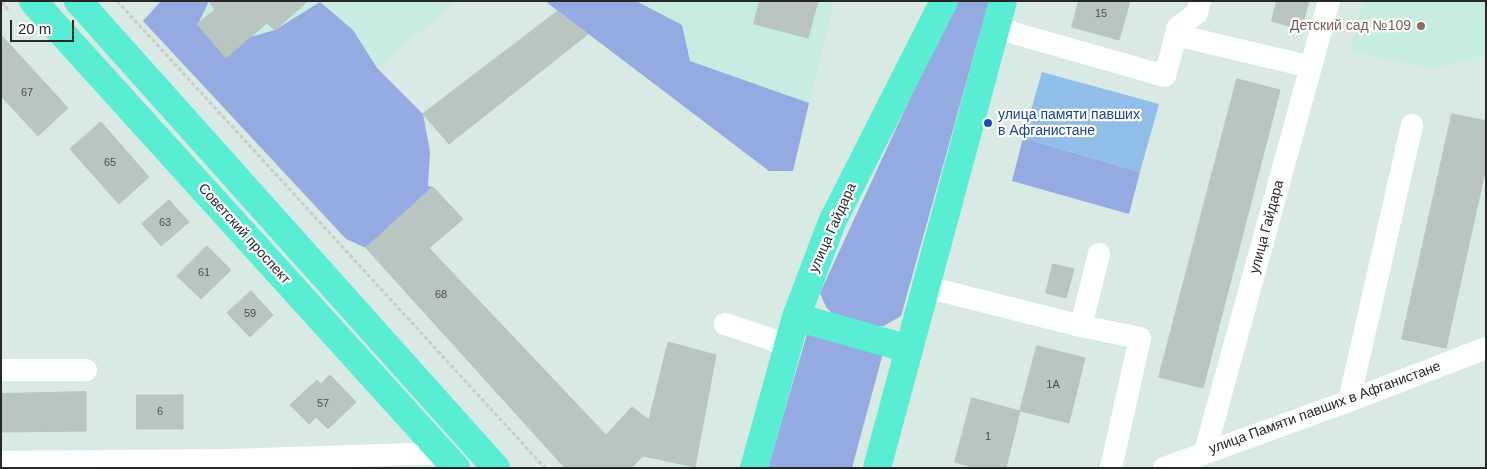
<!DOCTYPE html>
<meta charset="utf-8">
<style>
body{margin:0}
#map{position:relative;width:1487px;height:469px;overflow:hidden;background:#d8eae3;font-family:Arial,sans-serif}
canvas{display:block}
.frame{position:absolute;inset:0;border:2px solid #272727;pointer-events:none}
.scale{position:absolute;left:10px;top:20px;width:64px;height:22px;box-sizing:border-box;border:2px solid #272727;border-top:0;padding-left:6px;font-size:15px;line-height:18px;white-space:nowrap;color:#272727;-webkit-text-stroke:4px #fff;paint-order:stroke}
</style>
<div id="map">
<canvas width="1487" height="469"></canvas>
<div class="frame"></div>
<div class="scale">20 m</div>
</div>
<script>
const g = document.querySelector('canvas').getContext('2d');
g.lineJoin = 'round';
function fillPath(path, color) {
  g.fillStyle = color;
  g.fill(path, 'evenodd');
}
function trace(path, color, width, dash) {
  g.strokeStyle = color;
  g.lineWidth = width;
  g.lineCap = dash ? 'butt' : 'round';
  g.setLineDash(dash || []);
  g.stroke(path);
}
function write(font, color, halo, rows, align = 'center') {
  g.font = font + ' Arial,sans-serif';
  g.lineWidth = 4.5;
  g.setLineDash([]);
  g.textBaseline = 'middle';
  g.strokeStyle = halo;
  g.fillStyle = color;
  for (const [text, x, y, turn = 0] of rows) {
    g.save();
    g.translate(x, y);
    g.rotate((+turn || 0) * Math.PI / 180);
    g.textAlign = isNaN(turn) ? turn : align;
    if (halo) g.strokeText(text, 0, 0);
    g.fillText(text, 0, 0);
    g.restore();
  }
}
const education = new Path2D(`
 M175,1H457L277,151Z
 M545,1H834L793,171Z
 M1363,1H1486V53L1433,69L1350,51Z`);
const green = new Path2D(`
 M161,1H209L198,24L250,37L275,30L320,2L353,30L377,68L423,114L430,152L428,186L433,187L366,248L346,239L143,21Z
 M545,1H636L682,25L690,61L809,103L793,171H769Z
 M955,1H989L901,316L884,326H872L833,314L826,307L820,293Z
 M1023,138L1140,172L1129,214L1012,181Z
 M807,334L883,353L852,468H768Z`);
const pitch = new Path2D(`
 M1042,72L1159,104L1140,172L1023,138Z`);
const building = new Path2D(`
 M308,1L275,30L267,23L226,58L197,24L215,10L209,1Z
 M760,1H818L808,38L754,24Z
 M1079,1H1130L1119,40L1072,27Z
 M1277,1H1309L1301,30L1272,21Z
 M558,11L588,34L449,144L423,114Z
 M1,35L68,108L38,136L1,96Z
 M1237,79L1280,90L1203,388L1159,377Z
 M1452,114L1486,121V167L1446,348L1402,339Z
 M101,122L149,177L119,204L70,149Z
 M433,187L463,219L429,248L606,435L632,407L649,420L668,342L716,355L695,467L643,456L631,468H565L366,248Z
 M169,200L189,222L161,246L142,224Z
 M207,246L231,270L201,299L177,276Z
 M1053,264L1074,269L1066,298L1046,293Z
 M251,291L273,315L250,337L227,313Z
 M1037,346L1085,358L1069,423L1020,411Z
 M330,375L356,402L328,429L316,417L309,424L290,405L317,380L321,384Z
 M86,392V431L1,432V394Z
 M137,395H183V429H137Z
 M972,398L1020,411L1006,468H975L955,462Z`);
const path = new Path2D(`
 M117,1L545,468
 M1,2L10,12`);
const minor = new Path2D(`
 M996,28L1165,76L1178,27L1197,13L1200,1
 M1176,35L1311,67
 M926,287L1081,326L1099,254
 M725,324L788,345
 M1081,326L1140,338L1111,468
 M1,370H86
 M1349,401L1412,125
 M1205,452L1329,1
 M1,462L230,460L443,453
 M1164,468L1349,401L1486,348`);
const major = new Path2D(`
 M33,1L456,468
 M78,1L496,468
 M796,317L909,349
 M754,468L796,317L832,222L944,1
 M877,468L1003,1`);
const markers = [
 [1421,26,5,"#8d6e63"],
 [988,123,5,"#1a4fb4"]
];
const numberNames = [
 ["15",1101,14],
 ["67",27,93],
 ["65",110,163],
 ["63",165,223],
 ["61",204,273],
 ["68",441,295],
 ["59",250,314],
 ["1А",1053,385],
 ["57",323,404],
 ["6",160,412],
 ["1",988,437]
];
const educationNames = [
 ["Детский сад №109",1411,26]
];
const transitNames = [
 ["улица памяти павших",998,115],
 ["в Афганистане",998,131]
];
const streetNames = [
 ["улица Гайдара",1267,227,-75],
 ["улица Гайдара",833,228,-66],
 ["Советский проспект",244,234,48],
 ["улица Памяти павших в Афганистане",1325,408,-20]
];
fillPath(education, '#c7ece2');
fillPath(green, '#95aae1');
fillPath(pitch, '#90bee8');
fillPath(building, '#b8c5c0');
trace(building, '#b2c5bf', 1);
trace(path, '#cbcbcb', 3, [4, 2.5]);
trace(minor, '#fff', 22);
trace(major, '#59eed4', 28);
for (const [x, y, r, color] of markers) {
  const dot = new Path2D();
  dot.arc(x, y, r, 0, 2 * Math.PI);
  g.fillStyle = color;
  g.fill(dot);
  trace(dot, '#fff', 2);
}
write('11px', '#4b4e4d', null, numberNames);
write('14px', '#785e54', '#fff', educationNames, 'right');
write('14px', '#164399', '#fff', transitNames, 'left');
write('14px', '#272727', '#fff', streetNames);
</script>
